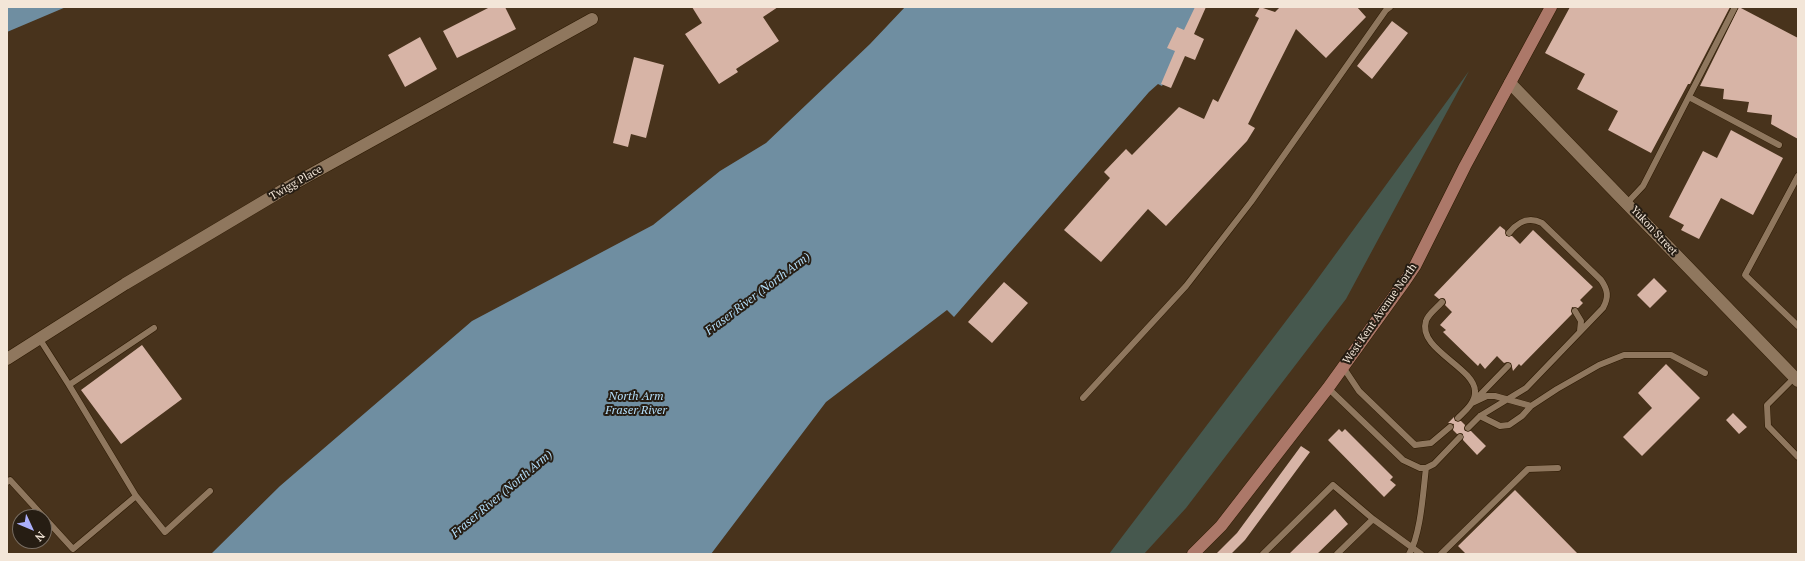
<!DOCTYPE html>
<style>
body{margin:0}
#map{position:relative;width:1805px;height:561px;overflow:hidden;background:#48331c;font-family:"PT Serif",serif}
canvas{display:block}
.frame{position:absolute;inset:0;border:8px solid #f3e6d8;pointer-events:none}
.north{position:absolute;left:12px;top:509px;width:40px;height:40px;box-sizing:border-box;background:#261d13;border:1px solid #786d62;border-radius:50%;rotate:134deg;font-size:11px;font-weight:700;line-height:16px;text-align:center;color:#f3e6d8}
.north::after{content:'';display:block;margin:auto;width:14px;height:18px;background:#abaffb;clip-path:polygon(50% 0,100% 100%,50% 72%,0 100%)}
</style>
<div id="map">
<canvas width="1805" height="561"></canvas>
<div class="frame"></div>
<div class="north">N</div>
</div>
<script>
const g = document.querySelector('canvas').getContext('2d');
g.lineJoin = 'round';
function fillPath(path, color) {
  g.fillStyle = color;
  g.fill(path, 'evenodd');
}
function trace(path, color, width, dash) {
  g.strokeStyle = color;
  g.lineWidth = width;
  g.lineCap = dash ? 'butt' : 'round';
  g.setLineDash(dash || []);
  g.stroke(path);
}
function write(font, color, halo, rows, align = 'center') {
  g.font = font + ' "PT Serif",serif';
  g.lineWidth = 4;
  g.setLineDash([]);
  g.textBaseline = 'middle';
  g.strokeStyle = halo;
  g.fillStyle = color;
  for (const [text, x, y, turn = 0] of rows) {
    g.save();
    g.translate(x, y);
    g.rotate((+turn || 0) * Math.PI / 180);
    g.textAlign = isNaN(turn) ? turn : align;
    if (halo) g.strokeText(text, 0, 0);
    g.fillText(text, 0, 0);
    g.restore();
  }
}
const green = new Path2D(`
 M1469,71L1346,299L1186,508L1144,554H1109L1308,292Z`);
const water = new Path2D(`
 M7,7H66L7,32Z
 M905,7H1198L1162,86L1158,84L1149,92L954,317L947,310L826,402L711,554H211L280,486L472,321L653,225L720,171L766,143L870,44Z`);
const building = new Path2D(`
 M490,7H505L516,29L457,58L443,31Z
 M692,7H778L763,17L779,41L736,69L738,72L719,84L685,34L702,23Z
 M1195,7H1206L1194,34L1204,39L1195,60L1185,56L1171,88L1161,84L1175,51L1167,48L1177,27L1184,30Z
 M1260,7L1275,12L1280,7H1357L1366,17L1326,58L1296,29L1248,124L1255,128L1247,141L1166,226L1148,209L1101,262L1064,230L1110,178L1104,172L1126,149L1132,155L1179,107L1204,119L1213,99L1218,102L1259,18L1255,16Z
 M1570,7H1730L1690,84H1688L1651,153L1608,130L1618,111L1577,89L1585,74L1545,53Z
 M1739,7L1798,38V139L1771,124L1772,115L1747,112L1749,102L1723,99L1724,89L1700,86Z
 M1392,21L1408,33L1372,79L1357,66Z
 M420,37L437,69L405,87L388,55Z
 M634,57L664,65L646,138L631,134L628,147L613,143Z
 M1731,130L1783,158L1753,215L1721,198L1699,239L1681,230L1684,225L1669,217L1703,151L1717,158Z
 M1500,226L1505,230L1506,236H1512L1520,244L1533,230L1593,287L1580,300L1583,303L1578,308L1572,307L1571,311L1572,314L1521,366L1519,364L1513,371L1511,363L1507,362L1504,363L1497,356L1485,369L1480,363L1478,366L1443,332L1446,330L1440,325L1452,312L1445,305L1446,303L1445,299L1443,298L1439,299L1434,295Z
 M1654,278L1667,291L1650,308L1637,295Z
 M1004,282L1028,303L992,343L968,322Z
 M142,345L182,399L121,444L81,390Z
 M1666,364L1700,398L1642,456L1623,437L1652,408L1638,393Z
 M1733,413L1747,427L1739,434L1726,420Z
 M1454,417L1455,421H1461L1465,425L1464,429L1465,431H1471L1486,446L1477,455L1463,440V434L1461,433L1457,434L1453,430L1454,424L1448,423Z
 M1339,429L1342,432L1345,429L1393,477L1390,480L1396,485L1384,497L1328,440Z
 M1301,446L1310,452L1245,540L1231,554H1216L1237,533Z
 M1515,490L1578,554H1466L1458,546Z
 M1335,509L1348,524L1317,554H1289Z`);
const lane = new Path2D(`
 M1689,97L1779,145
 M1798,176L1745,275L1798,326
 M1627,203L1643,186L1735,7
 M1442,302C1437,308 1428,314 1426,321C1417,349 1474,367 1475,391C1476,402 1465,411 1458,418
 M1575,311L1581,321L1580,331
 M39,338L69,385L154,328
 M1343,367L1359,391L1415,445L1431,443L1450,427
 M1795,377L1767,405L1768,426L1798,457
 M69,385L136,496
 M1328,388L1403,460L1420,468H1426L1434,464L1460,437
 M1083,398L1186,286L1251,202L1386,10L1390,7
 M1474,401L1508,366
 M1472,403L1487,396H1495L1531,406
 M1480,416L1500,426L1509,425L1522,416L1531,406L1557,389L1599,365L1624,355H1671L1705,373
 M1468,428L1480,416L1526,388L1603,308C1609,297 1608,290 1601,280L1542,223C1528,216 1518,222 1509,233
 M7,482L10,480L73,549L136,496L165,532L210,491
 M1263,554L1333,485L1373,519L1421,554
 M1337,554L1373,519
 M1409,554C1421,534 1423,492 1426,468
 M1441,554L1528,469L1558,468`);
const street = new Path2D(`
 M1510,83L1798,381
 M7,359L125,284L288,187L592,19`);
const secondary = new Path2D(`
 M1193,554L1221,526L1328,388L1405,281L1415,266L1465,166L1551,7`);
const streetNames = [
 ["Twigg Place",296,183,-30],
 ["Yukon Street",1654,231,47],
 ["West Kent Avenue North",1380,314,-55]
];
const waterNames = [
 ["Fraser River (North Arm)",758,294,-37],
 ["North Arm",636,397],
 ["Fraser River",636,411],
 ["Fraser River (North Arm)",502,494,-40]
];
fillPath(green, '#46584e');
fillPath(water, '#6f8ea1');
fillPath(building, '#d7b4a6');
trace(lane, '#2d1a03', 7);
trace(street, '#2d1a03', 13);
trace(secondary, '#2d1a03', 13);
trace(lane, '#8f775e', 6);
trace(street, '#8f775e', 12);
trace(secondary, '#ac7869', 12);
write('11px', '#f3e6d8', '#261d13', streetNames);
write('italic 12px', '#b3dffb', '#261d13', waterNames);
</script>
